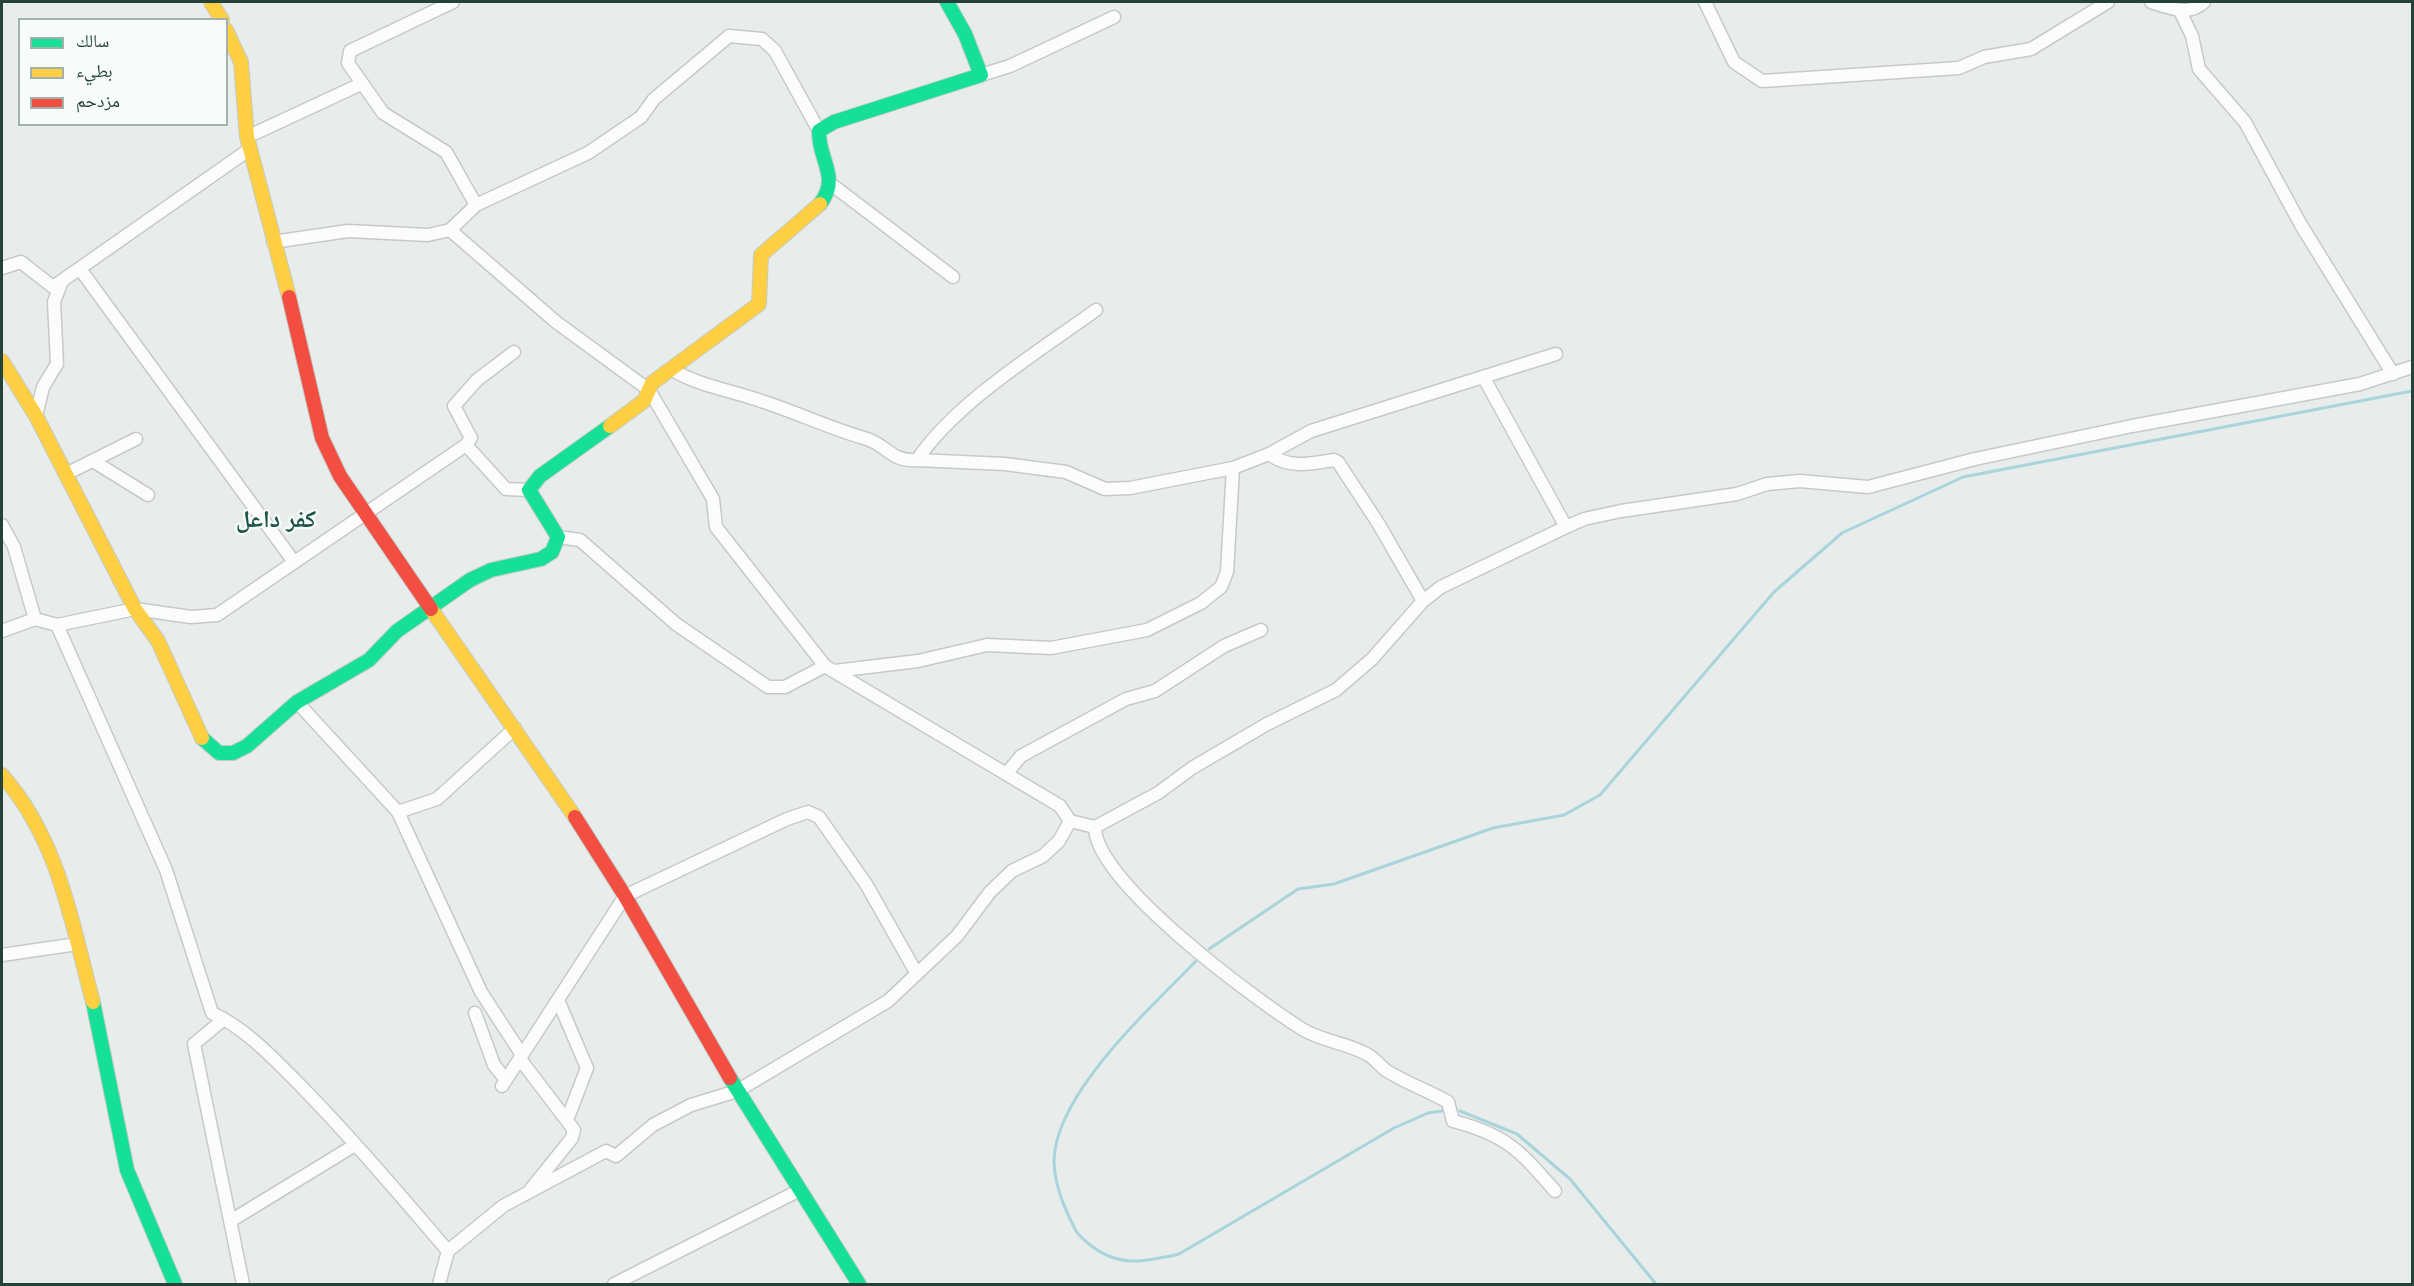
<!DOCTYPE html>
<meta charset="utf-8">
<style>
body{margin:0}
#map{position:relative;width:2414px;height:1286px;overflow:hidden;background:#e8edeb;font-family:"Golos Text","Noto Naskh Arabic",sans-serif}
canvas{display:block}
.frame{position:absolute;inset:0;border:3px solid #24423a;pointer-events:none}
.legend{position:absolute;left:18px;top:18px;width:210px;height:108px;box-sizing:border-box;background:#f7fbf9;border:2px solid #a3b1ad;margin:0;padding:8px 10px;list-style:none;font-size:18px;color:#24423a}
.legend li{display:flex;align-items:center;gap:12px;height:30px}
.legend b{width:30px;border:2px solid #a3b1ad}
</style>
<div id="map">
<canvas width="2414" height="1286"></canvas>
<div class="frame"></div>
<ul class="legend">
<li><b style="height:8px;background:#16e098"></b>سالك</li>
<li><b style="height:8px;background:#ffcf43"></b>بطيء</li>
<li><b style="height:8px;background:#f24e42"></b>مزدحم</li>
</ul>
</div>
<script>
const g = document.querySelector('canvas').getContext('2d');
g.lineJoin = 'round';
function trace(path, color, width, dash) {
  g.strokeStyle = color;
  g.lineWidth = width;
  g.lineCap = dash ? 'butt' : 'round';
  g.setLineDash(dash || []);
  g.stroke(path);
}
function write(font, color, halo, rows, align = 'center') {
  g.font = font + ' "Golos Text","Noto Naskh Arabic",sans-serif';
  g.lineWidth = 4.5;
  g.setLineDash([]);
  g.textBaseline = 'middle';
  g.strokeStyle = halo;
  g.fillStyle = color;
  for (const [text, x, y, turn = 0] of rows) {
    g.save();
    g.translate(x, y);
    g.rotate((+turn || 0) * Math.PI / 180);
    g.textAlign = isNaN(turn) ? turn : align;
    if (halo) g.strokeText(text, 0, 0);
    g.fillText(text, 0, 0);
    g.restore();
  }
}
const stream = new Path2D(`
 M1209,949L1298,889L1334,884L1493,828L1564,815L1600,795L1774,592L1842,533L1963,477L2412,391
 M1196,961C1151,1008 1054,1094 1054,1162C1055,1186 1064,1207 1074,1227C1077,1235 1083,1239 1089,1244C1118,1268 1145,1262 1179,1254L1394,1128L1428,1113L1442,1111
 M1460,1111L1517,1134L1570,1179L1656,1284`);
const street = new Path2D(`
 M453,2L350,51L348,63L383,113L446,152L476,205
 M1705,2L1734,62L1762,81L1959,68L1984,57L2031,49L2108,2
 M2151,2C2168,7 2189,17 2204,2
 M2180,11L2192,36L2199,69L2245,122L2301,225L2393,374
 M981,75L1010,66L1114,17
 M247,137L361,84
 M831,184L953,277
 M450,230L556,322L649,390L713,499L716,527L825,666L1060,806L1070,821L1095,827L1158,793L1192,768L1267,724L1336,690L1372,659L1423,601L1441,587L1566,527L1484,378
 M273,242L348,231L428,235L450,230L476,205L588,153L641,117L654,99L729,36L762,39L775,51L819,131
 M2,268L21,262L53,287L250,149
 M80,269L294,562
 M671,369C699,386 730,390 761,401C796,412 829,428 864,438C887,444 890,462 917,460C956,402 1038,352 1096,310
 M36,416L43,387L57,364L54,302L62,281
 M466,445L471,438L454,406L477,380L514,352
 M1269,454C1290,469 1310,464 1334,460L1338,462L1378,523L1423,601
 M93,461L148,495
 M1233,468L1269,454L1311,431L1556,354
 M66,474L136,439
 M2,525L14,547L35,619
 M1566,527L1584,519L1621,511L1737,494L1767,484L1800,481L1868,487L1975,459L2132,426L2360,384L2412,367
 M558,537L580,540L676,624L768,687H785L825,666
 M57,625L135,609L191,617L217,615L466,445L506,489L529,490
 M2,631L35,619L57,625L166,870L212,1013C245,1028 272,1057 297,1082C350,1136 399,1194 448,1251L503,1206L606,1151L616,1156L653,1125L691,1105L737,1091L888,1001L957,936L990,892L1012,871L1043,856L1059,841L1070,821
 M835,671L918,661L987,645L1051,648L1147,630L1201,603L1221,587L1227,572L1233,468L1130,488L1105,489L1066,472L1005,464L917,460
 M297,702L398,812L437,799L515,728
 M1006,774L1021,756L1126,699L1155,691L1224,646L1261,630
 M398,812L481,992L522,1055
 M1095,827C1094,881 1256,1000 1302,1029C1323,1042 1350,1043 1370,1056C1376,1060 1381,1067 1387,1071C1406,1083 1429,1091 1448,1102L1453,1121C1507,1135 1520,1151 1555,1191
 M2,955L77,944
 M558,1000L587,1068L567,1120
 M475,1013L494,1065L506,1080
 M224,1019L194,1044L243,1284
 M520,1059L574,1130L572,1138L531,1189
 M502,1086L625,896L787,819L808,812L819,817L866,884L917,974
 M232,1220L355,1145
 M439,1284L448,1251
 M614,1284L800,1190`);
const fast = new Path2D(`
 M820,204C841,177 818,160 819,131L834,122L981,75L965,34L947,2
 M202,738L219,753H233L247,746L297,702L369,660L397,631L470,580L491,570L541,559L552,552L558,537L529,490L540,476L610,426
 M93,1002L127,1170L175,1284
 M730,1078L859,1284`);
const slow = new Path2D(`
 M211,2L222,20
 M226,30L241,62L247,137L289,297
 M2,361L36,416L135,609L158,641L202,738
 M610,426L644,401L652,383L759,304L761,255L820,204
 M431,609L575,817
 M2,775C59,840 71,921 93,1002`);
const jam = new Path2D(`
 M289,297L322,438L340,476L431,609
 M575,817L625,896L730,1078`);
const districtNames = [
 ["كفر داعل",276,519]
];
trace(stream, '#a9d4db', 3);
trace(street, '#c5cac8', 15);
trace(fast, '#c3cbc8', 16);
trace(slow, '#c3cbc8', 16);
trace(jam, '#c3cbc8', 16);
trace(street, '#fcfcfc', 12);
trace(fast, '#16e098', 14);
trace(slow, '#ffcf43', 14);
trace(jam, '#f24e42', 14);
write('bold 24px', '#1f5548', '#f7fbf9', districtNames);
</script>
